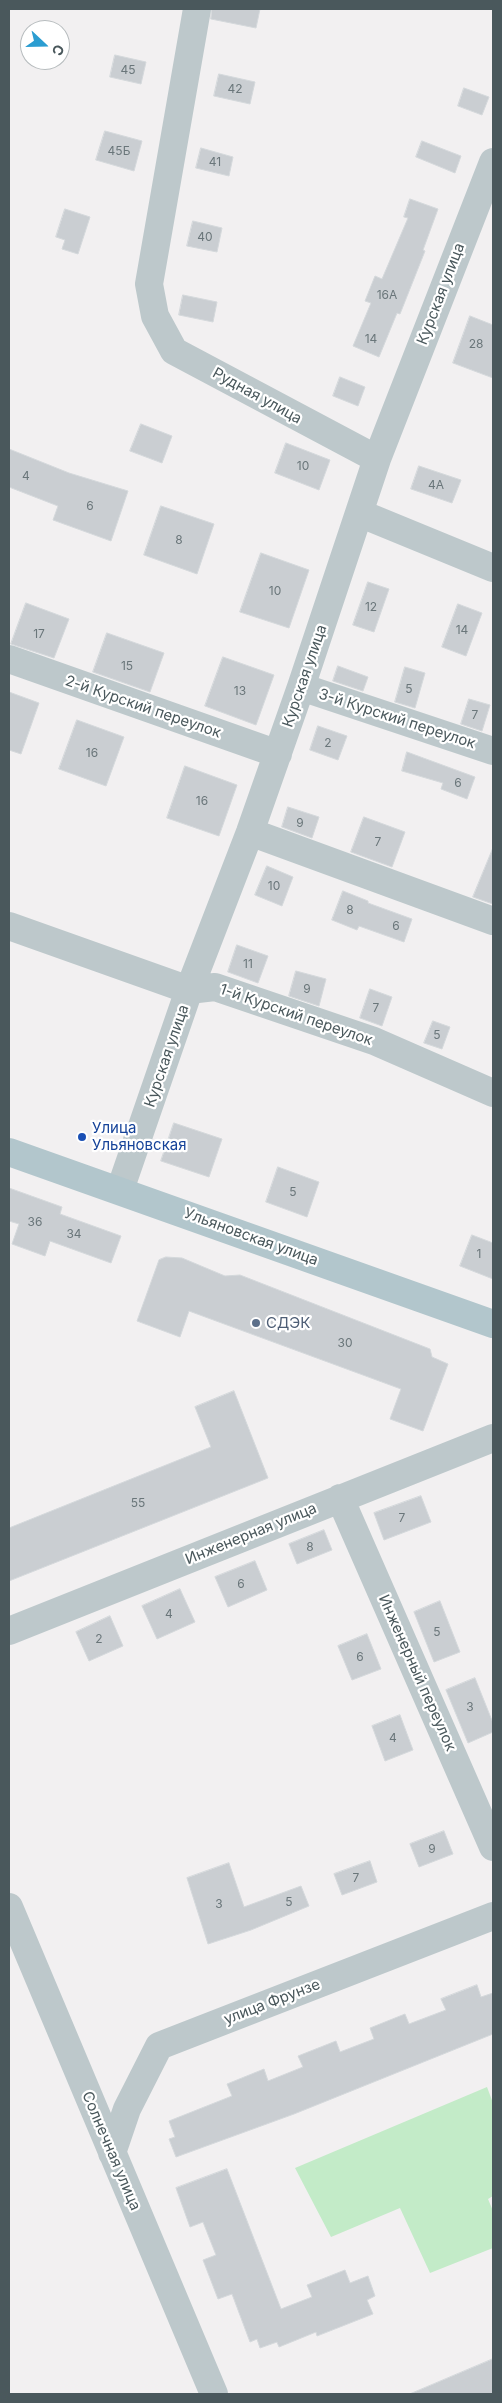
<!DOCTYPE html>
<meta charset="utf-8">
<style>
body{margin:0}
#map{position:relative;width:502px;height:2403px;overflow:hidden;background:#f2f0f1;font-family:Inter,sans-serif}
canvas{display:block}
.frame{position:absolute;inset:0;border:10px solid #4a585c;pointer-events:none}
.north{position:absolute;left:20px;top:20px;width:50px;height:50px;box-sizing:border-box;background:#fff;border:1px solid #b7bcbe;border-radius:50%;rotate:111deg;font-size:14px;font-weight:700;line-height:20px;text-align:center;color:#4a585c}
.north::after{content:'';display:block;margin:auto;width:18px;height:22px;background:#2b9dd1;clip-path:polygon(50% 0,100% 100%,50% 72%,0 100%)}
</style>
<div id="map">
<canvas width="502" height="2403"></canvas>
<div class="frame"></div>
<div class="north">С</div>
</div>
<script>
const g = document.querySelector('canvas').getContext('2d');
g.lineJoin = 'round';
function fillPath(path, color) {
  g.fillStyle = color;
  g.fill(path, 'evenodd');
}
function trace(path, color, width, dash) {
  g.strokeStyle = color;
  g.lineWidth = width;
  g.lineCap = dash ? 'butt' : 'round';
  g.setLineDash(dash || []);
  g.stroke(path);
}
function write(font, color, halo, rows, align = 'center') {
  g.font = font + ' Inter,sans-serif';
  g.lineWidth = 4.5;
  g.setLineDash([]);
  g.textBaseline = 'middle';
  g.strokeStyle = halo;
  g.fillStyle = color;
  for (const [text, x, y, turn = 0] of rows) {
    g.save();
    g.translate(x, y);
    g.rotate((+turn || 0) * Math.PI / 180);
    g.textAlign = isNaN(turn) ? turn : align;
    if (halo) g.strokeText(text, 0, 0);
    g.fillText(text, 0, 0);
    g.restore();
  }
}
const green = new Path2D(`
 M487,2087L493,2103V2196L488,2199L493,2211V2248L430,2273L400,2208L331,2237L295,2168Z`);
const building = new Path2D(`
 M212,9H260L256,28L211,19Z
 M115,55L146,62L141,84L110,77Z
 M219,74L255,82L250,104L214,96Z
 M464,88L489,97L482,115L458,106Z
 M105,131L142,141L134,171L96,160Z
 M422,141L461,156L455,173L416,157Z
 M201,148L233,157L229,176L196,168Z
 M410,199L438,209L423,250L425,251L400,314L397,313L379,357L353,346L371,303L365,301L375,276L382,279L408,218L404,217Z
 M65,209L90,217L78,254L62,249L65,240L56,237Z
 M193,221L222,228L217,252L187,246Z
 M183,295L217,302L213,322L179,315Z
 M470,316L493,325V378L453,363Z
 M340,377L365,387L358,406L333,396Z
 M141,424L172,436L162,463L130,451Z
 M286,443L330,460L319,490L275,473Z
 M9,449L69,473L128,491L111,541L53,520L58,506L9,487Z
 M419,466L461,480L452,503L411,489Z
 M161,506L214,524L197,574L144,555Z
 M261,553L309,570L289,628L240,612Z
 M368,582L389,589L374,632L353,625Z
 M26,603L69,619L54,658L11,644Z
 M458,604L482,613L466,656L442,647Z
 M107,633L164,653L150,692L93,672Z
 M223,657L274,675L256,725L205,706Z
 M338,666L368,677L363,691L333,681Z
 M405,667L425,673L415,708L395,702Z
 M9,692L39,703L21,754L9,750Z
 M469,699L490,705L482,731L461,724Z
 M77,720L124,737L106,786L59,769Z
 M318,726L347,736L338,760L310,750Z
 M407,752L475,777L467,799L441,789L443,783L402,771Z
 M185,766L237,785L219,836L167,818Z
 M288,807L319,817L312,838L282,827Z
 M364,817L405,832L392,867L351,852Z
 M493,848V904L473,897Z
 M267,866L293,877L282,906L255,895Z
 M343,891L368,901V903L412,919L404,942L359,926L357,930L332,920Z
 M237,945L268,956L258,983L228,972Z
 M296,971L326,979L319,1006L289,996Z
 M370,989L392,997L382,1026L360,1018Z
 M433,1021L450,1027L442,1049L424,1043Z
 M174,1123L222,1139L209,1177L161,1161Z
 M278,1167L319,1182L307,1217L266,1202Z
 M9,1188L62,1207L60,1214L121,1236L111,1263L50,1241L45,1256L12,1244L19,1224L9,1221Z
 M472,1235L493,1243V1279L460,1266Z
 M166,1257L182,1258L225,1276L240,1275L430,1349L432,1357L448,1364L423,1431L390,1419L401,1389L189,1311L180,1337L137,1321L159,1260Z
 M234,1391L268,1478L9,1581V1528L211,1447L195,1407Z
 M421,1496L431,1522L384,1540L374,1513Z
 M324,1530L332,1550L297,1564L289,1544Z
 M255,1561L267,1590L228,1607L215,1577Z
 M180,1589L195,1622L157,1639L142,1606Z
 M440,1601L460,1652L434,1662L414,1612Z
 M110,1616L123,1646L89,1661L76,1632Z
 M367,1634L381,1669L352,1680L338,1646Z
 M475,1678L493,1723V1732L468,1743L446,1690Z
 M400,1715L413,1750L385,1761L372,1726Z
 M444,1831L453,1854L419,1867L410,1844Z
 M370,1861L377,1882L342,1895L334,1874Z
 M229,1863L244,1907L301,1886L309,1906L251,1930L208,1944L187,1878Z
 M477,1985L481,1997L493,1993V2034L294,2114L176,2157L169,2139L175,2137L169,2121L232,2096L227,2084L264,2069L268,2081L303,2067L298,2056L336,2041L340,2052L374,2039L370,2028L405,2014L409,2024L446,2010L441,1999Z
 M227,2169L281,2309L312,2297L307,2285L345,2270L350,2283L368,2276L375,2296L367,2300L373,2314L317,2336L316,2332L279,2347L277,2342L260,2348L257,2339L250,2342L232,2294L218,2299L203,2260L216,2255L203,2222L190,2227L176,2188Z
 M493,2359V2394H410Z`);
const minor = new Path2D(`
 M197,9L149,284L155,316L174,351L377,459
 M359,513L493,568
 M9,659L278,754
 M301,687L493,751
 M250,832L493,921
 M9,926L189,990L215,987L374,1041L493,1093
 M120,1190L189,990L250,832L301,687L377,459L493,162
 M340,1498L493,1847
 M9,1631L493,1438
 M9,1907L214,2394
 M112,2153L127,2109L159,2046L493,1916`);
const major = new Path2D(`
 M9,1152L493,1324`);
const markers = [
 [82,1137,5,"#1a4fb4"],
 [256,1323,5,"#5c6f8a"]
];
const numberNames = [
 ["45",128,70],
 ["42",235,89],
 ["45Б",119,151],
 ["41",215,162],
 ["40",205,237],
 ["16А",387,295],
 ["14",371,339],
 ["28",476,344],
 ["10",303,466],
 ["4",26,476],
 ["4А",436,485],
 ["6",90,506],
 ["8",179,540],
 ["10",275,591],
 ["12",371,607],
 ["14",462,630],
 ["17",39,634],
 ["15",127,666],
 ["5",409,689],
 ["13",240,691],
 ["7",475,715],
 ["2",328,743],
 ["16",92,753],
 ["6",458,783],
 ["16",202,801],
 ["9",300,823],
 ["7",378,842],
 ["10",274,886],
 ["8",350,910],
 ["6",396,926],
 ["11",248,964],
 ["9",307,989],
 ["7",376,1008],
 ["5",437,1035],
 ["5",293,1192],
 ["36",35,1222],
 ["34",74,1234],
 ["1",479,1254],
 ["30",345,1343],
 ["55",138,1503],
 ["7",402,1518],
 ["8",310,1547],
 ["6",241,1584],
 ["4",169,1614],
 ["5",437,1632],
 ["2",99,1639],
 ["6",360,1657],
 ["3",470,1707],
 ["4",393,1738],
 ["9",432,1849],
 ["7",356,1878],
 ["5",289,1902],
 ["3",219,1904]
];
const streetNames = [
 ["Курская улица",441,294,-69],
 ["Рудная улица",257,396,29],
 ["Курская улица",305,676,-71],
 ["2-й Курский переулок",143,707,19],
 ["3-й Курский переулок",397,719,18],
 ["1-й Курский переулок",296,1015,19],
 ["Курская улица",167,1056,-71],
 ["Ульяновская улица",251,1237,20],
 ["Инженерная улица",251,1534,-22],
 ["Инженерный переулок",417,1673,66],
 ["улица Фрунзе",272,2002,-21],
 ["Солнечная улица",111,2151,67]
];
const transitNames = [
 ["Улица",92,1128],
 ["Ульяновская",92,1145]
];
const serviceNames = [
 ["СДЭК",266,1323]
];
fillPath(green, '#c3ebc8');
fillPath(building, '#caced2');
trace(building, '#d4d8db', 1);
trace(minor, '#bdc8cb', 28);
trace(major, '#b2c6cc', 28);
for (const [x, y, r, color] of markers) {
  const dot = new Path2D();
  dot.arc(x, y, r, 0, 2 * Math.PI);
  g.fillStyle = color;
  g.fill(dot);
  trace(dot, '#fff', 2);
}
write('12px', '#6a767a', null, numberNames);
write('15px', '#4a585c', '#fff', streetNames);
write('15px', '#164399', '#fff', transitNames, 'left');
write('15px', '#4e5e75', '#fff', serviceNames, 'left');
</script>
